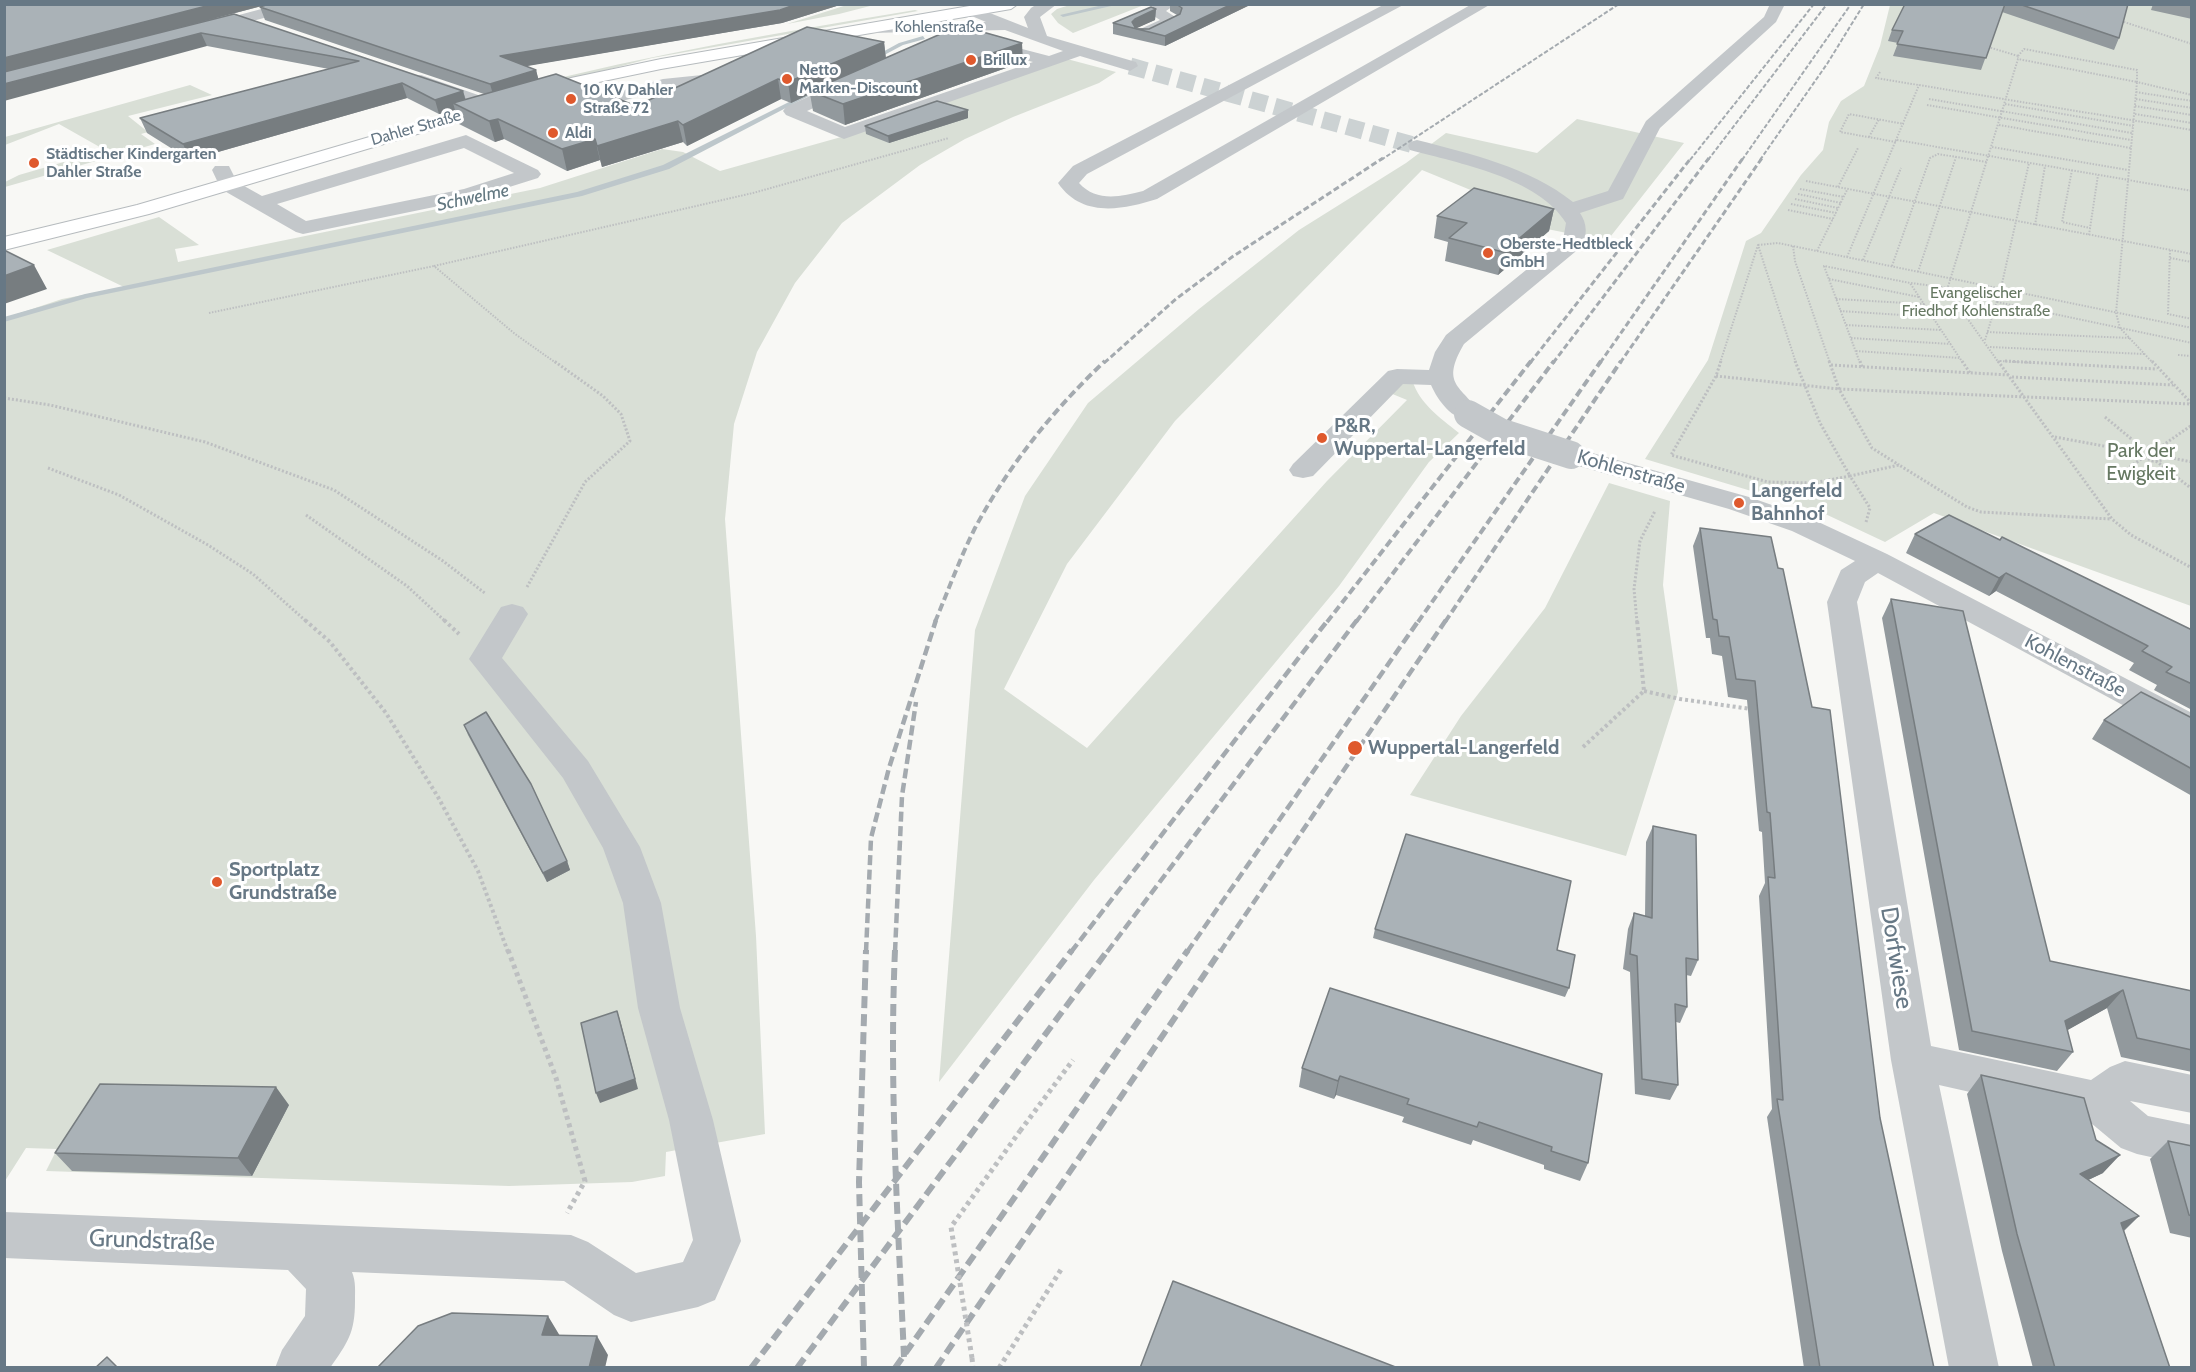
<!DOCTYPE html>
<meta charset="utf-8">
<style>
body{margin:0}
#map{position:relative;width:2196px;height:1372px;overflow:hidden;background:#f8f8f5;font-family:Cabin,sans-serif}
canvas{display:block}
.frame{position:absolute;inset:0;border:6px solid #677885;pointer-events:none}
</style>
<div id="map">
<canvas width="2196" height="1372"></canvas>
<div class="frame"></div>
</div>
<script>
const g = document.querySelector('canvas').getContext('2d');
g.lineJoin = 'round';
function fillPath(path, color) {
  g.fillStyle = color;
  g.fill(path, 'evenodd');
}
function trace(path, color, width, dash) {
  g.strokeStyle = color;
  g.lineWidth = width;
  g.lineCap = dash ? 'butt' : 'round';
  g.setLineDash(dash || []);
  g.stroke(path);
}
function write(font, color, halo, rows, align = 'center') {
  g.font = font + ' Cabin,sans-serif';
  g.lineWidth = 6;
  g.setLineDash([]);
  g.textBaseline = 'middle';
  g.strokeStyle = halo;
  g.fillStyle = color;
  for (const [text, x, y, turn = 0] of rows) {
    g.save();
    g.translate(x, y);
    g.rotate((+turn || 0) * Math.PI / 180);
    g.textAlign = isNaN(turn) ? turn : align;
    if (halo) g.strokeText(text, 0, 0);
    g.fillText(text, 0, 0);
    g.restore();
  }
}
const green = new Path2D(`
 M850,4L874,5L839,14L787,24Z
 M1073,4H1144V5L1073,33L1058,23L1051,14L1057,9Z
 M1890,5H2191V606L1934,513L1885,542L1821,512L1645,459L1708,360L1746,241L1761,233L1801,175L1823,150L1829,122L1841,101L1864,86L1880,46Z
 M915,10L918,11L652,58L524,92L520,88C650,54 782,32 915,10Z
 M1067,59L1116,72L1099,83L1013,117L965,139L920,165L842,223L795,283L757,352L734,424L725,519L756,936L765,1134L666,1152L665,1176L632,1182L509,1186L46,1171L57,1149L26,1148L5,1181V318L62,299L124,287L47,250L159,217L199,245L175,249L178,262L540,188L662,149L683,152L720,171L859,132Z
 M190,85L212,95L128,116L148,132L141,134L155,144L5,187V182L19,175L105,150L59,124L5,145V137Z
 M1577,119L1684,143L1607,241L1522,224L1524,212L1422,170L1175,421L1067,564L1004,689L1087,748L1327,481L1407,400L1390,393L1403,379L1412,380C1420,404 1439,417 1459,433L1429,462L1339,586L1094,880L939,1082L975,630L1025,496L1088,403L1199,309L1299,230L1406,163L1446,133L1537,153Z
 M1609,483L1670,501L1663,585L1678,692L1626,856L1410,795L1461,716L1545,608Z`);
const stream = new Path2D(`
 M1107,4H1120L1063,17L1060,15Z
 M923,36L925,39L903,45L873,61L868,60L899,43Z
 M823,85L828,86L669,169L582,196L87,298L4,322V317L85,294L577,192L663,165Z`);
const minorTunnel = new Path2D(`
 M1130,66L1417,146`);
const pathFar3 = new Path2D(`
 M2121,21L2192,44
 M1985,46L2018,56V58
 M2018,56L2024,49L2137,70V82L2192,95
 M1880,72L1876,78L2192,130
 M2136,92L2192,101
 M1929,99L2132,133
 M2136,99L2192,108
 M2005,104L2133,126
 M1927,105L2131,140
 M2135,106L2192,115
 M2135,114L2192,123
 M1999,125L2131,148
 M1869,137L1879,119
 M1897,140L2192,191
 M1896,142L1840,132L1849,114L1904,124
 M1992,147L2128,170
 M2072,170L2062,222L2090,228
 M1806,181L2192,254
 M1838,187L1858,148
 M1800,189L1844,197
 M1798,194L1841,203
 M1795,199L1838,208
 M1791,204L1836,213
 M1788,210L1833,219
 M2035,225L2045,166
 M2089,235L2098,175
 M1758,245L1778,243L2192,328
 M1793,246L1795,261L1830,363
 M2170,250L2168,314L2192,319
 M1817,251L1847,190
 M1847,257L1919,85
 M2170,258L2192,262
 M1863,260L1901,168
 M1892,266L1930,158L1938,154L1987,162
 M1918,272L1956,157
 M1829,279L1919,297
 M1911,283L1948,288
 M1836,299L1924,304
 M1997,302L2192,343
 M1840,311L1933,317
 M209,313L434,266
 M1846,325L1941,330
 M1987,332L2130,338
 M1851,338L1951,344
 M1985,340L2001,288L2029,163
 M1990,347L2144,354
 M1856,351L1960,358
 M2178,355L2192,356
 M2000,361L2035,363
 M556,363L515,334L434,266L753,193L949,138
 M1720,363L1758,245L1796,363
 M1860,363L1824,266L1910,283L1963,363
 M1999,363L1947,290L2018,59L2137,82L2116,313L2120,328L2153,363`);
const pathFar2 = new Path2D(`
 M1721,361L1716,376L1671,455L1768,482L1813,483L1850,476L1820,423L1795,361
 M1829,361L1839,389L1872,448L1899,465
 M1860,361L1862,367
 M1962,361L1970,373
 M1998,361L2112,519L2131,535L2192,568
 M2005,361L2157,369
 M2152,361L2192,404
 M1831,365L2009,375
 M1716,376L1839,389L2191,404
 M2012,377L2173,385
 M4,398L50,405L205,442L334,490L443,561L486,594
 M2105,417L2141,447
 M2055,437L2136,452
 M2147,447L2161,453L2163,460L2153,461L2136,454V448Z
 M2156,450L2192,425
 M2162,456L2192,462
 M2156,461L2192,489
 M48,468L119,495L208,545L253,574L307,622
 M2107,483L2144,457
 M306,515L407,586L446,622
 M1866,522L1870,508L1850,476L1899,465L1967,507L1981,512L2111,519
 M527,587L585,482L630,441L621,414L603,396L554,361
 M1637,622L1634,589L1640,541L1655,511`);
const pathFar1 = new Path2D(`
 M305,620L330,642L386,713L438,797L478,871L508,952
 M444,620L459,634
 M1644,691L1680,699L1751,709
 M1583,747L1644,691L1637,620`);
const path = new Path2D(`
 M508,950L556,1078L585,1181L567,1213
 M1020,1131L1073,1060
 M972,1358L973,1368
 M999,1368L1062,1268`);
const minor = new Path2D(`
 M280,4H307L305,7L204,34L196,29L198,26Z
 M1037,4H1057L1040,17L1047,36L1136,62L1138,66L1130,71L1080,56L844,139L786,115L783,111L786,107L845,80H857L860,84L857,88L807,111L845,127L1033,62L974,46L972,43L974,40L980,38L1049,56L1063,51L1005,30L868,33L860,28L868,23L986,22L967,14L964,11L967,8L972,6L1028,28L1024,17L1031,8Z
 M1156,4H1176L1166,11L1180,20L1178,23L1148,37H1136L1134,34L1136,31L1160,20L1146,11Z
 M1385,4H1405L1087,174L1079,183C1096,202 1120,197 1143,191L1472,4H1491L1157,199C1122,210 1082,218 1058,183L1073,166Z
 M1770,4H1785L1776,22L1660,128L1623,199L1580,213C1587,223 1588,236 1581,247L1464,344C1440,385 1461,385 1481,414L1477,419C1456,425 1439,403 1431,385L1403,384L1313,476L1303,478L1293,476L1289,470L1293,464L1388,371L1397,369L1429,370L1435,352L1446,335L1563,240L1566,223C1539,178 1458,163 1410,150L1408,146L1410,142L1417,140C1471,154 1529,167 1573,202L1608,191L1646,121L1764,17Z
 M421,75L498,102L501,106L498,110H486L415,84L412,80L415,76Z
 M702,75L721,78L724,82L721,86L698,96H686L683,92L693,85H689L664,89L612,104L606,103L603,99L606,95L663,79Z
 M466,135L538,170L541,174L538,178L468,200L303,234L296,232L221,189L212,170L215,166H229L237,182L262,196ZM464,148L514,173L464,189L306,221L277,204Z
 M1571,447L1749,497L1812,519L1887,554L2192,713V740L2180,736L1878,573L1865,582L1857,602L1931,1046L2091,1080L2110,1067L2125,1061L2192,1075V1113L2130,1101L2148,1116L2192,1125V1166L2137,1154L2121,1148L2085,1118L1939,1085L1999,1368H1949L1891,1060L1827,602L1841,570L1855,561L1792,531L1729,509L1561,461L1558,455L1561,449Z
 M512,604L523,607L528,614L502,658L588,761L640,847L661,903L680,1008L713,1120L741,1241L715,1300L698,1307L631,1322L614,1315L564,1281L352,1272C356,1282 355,1291 355,1301C355,1333 348,1342 330,1368H275L282,1350L305,1316L306,1289L288,1270L4,1258V1212L571,1235L588,1242L636,1273L683,1262L693,1240L669,1120L638,1008L623,903L603,848L563,778L469,659L501,607Z`);
const major = new Path2D(`
 M981,4H1018L1011,9L661,69L575,87L149,214L4,250V237L137,205L571,78L661,59Z`);
const railFar4 = new Path2D(`
 M1381,160L1619,4
 M1690,160L1814,4
 M1708,160L1827,4
 M1742,160L1851,4
 M1760,160L1827,64L1864,4`);
const railFar3 = new Path2D(`
 M1104,363L1176,299L1232,257L1383,158
 M1530,363L1691,158
 M1553,363L1709,158
 M1600,363L1743,158
 M1620,363L1762,158`);
const railFar2 = new Path2D(`
 M935,622C948,591 960,558 975,528C1009,465 1053,410 1105,361
 M1327,622L1531,361
 M1356,622L1554,361
 M1418,622L1601,361
 M1445,622L1621,361`);
const railFar1 = new Path2D(`
 M866,952L871,838L889,768L936,620
 M895,952L902,796L916,702
 M1071,952L1328,620
 M1107,952L1357,620
 M1187,952L1419,620
 M1220,952L1446,620`);
const rail = new Path2D(`
 M895,950C889,1086 898,1221 904,1357
 M751,1368L1072,950
 M797,1368L1108,950
 M864,1368L859,1182L866,950
 M895,1368L1188,950
 M936,1368L1221,950`);
const pathBridge = new Path2D(`
 M972,1358L951,1227L1020,1131`);
const minorBridge = new Path2D(`
 M1468,414L1500,432L1571,455`);
const wall = new Path2D(`
 M4,4H843L782,23L525,66L536,70L538,79L636,106L884,42L886,58L1023,62L845,125L813,111L810,94L791,103L781,99L687,146L683,142L602,167L600,160L567,171L504,139L495,142L459,124L455,110L439,114L407,98L190,160L147,133L140,118L329,69L207,46ZM266,5L260,7L265,20L484,94L466,100L463,91L216,18Z
 M1170,4H1252L1165,46L1113,34V23L1156,9L1155,20L1136,28L1149,29L1177,15L1170,11Z
 M1905,4H2128L2119,38L2114,50L2002,12L1981,70L1893,56L1898,43L1888,41L1892,30Z
 M2153,4H2192V19L2151,10Z
 M968,110V118L889,143L866,134L865,126Z
 M1554,209L1549,231L1498,275L1445,261L1448,242L1434,238L1437,216Z
 M1700,528L1771,537L1880,1118L1934,1368H1804L1767,1117L1772,1109L1759,896L1765,883L1762,832L1759,831L1747,700L1728,697L1722,656L1712,654L1710,638H1706L1693,546Z
 M1915,534L2000,540L2192,630V710L2154,690L2157,685L2129,670L2134,663L1996,591L1989,596L1906,553Z
 M1891,599L2050,961L2192,991V1072L2121,1057L2107,1008L2067,1030L2073,1052L2057,1071L1959,1050L1882,618Z
 M2192,718V796L2092,739L2104,720Z
 M464,725L567,861L570,870L547,882L468,735Z
 M1653,826L1698,960L1691,976L1686,975L1687,1007L1680,1023L1676,1022L1678,1085L1670,1100L1635,1094L1630,972L1623,969L1628,929L1634,913L1645,916L1646,842Z
 M1375,929L1557,950L1569,988L1565,997L1373,938Z
 M1330,988L1588,1163L1580,1181L1544,1169V1165L1473,1140L1471,1145L1402,1122L1404,1117L1336,1095L1334,1099L1299,1087L1302,1068Z
 M1981,1075L2103,1173L2088,1180L2139,1216L2124,1231L2170,1368H2033L2002,1251L1967,1094Z
 M289,1105L252,1176L72,1171L55,1153Z
 M2168,1141L2192,1146V1238L2170,1233L2150,1159Z`);
const shadedWall = new Path2D(`
 M214,4H269L4,74V58Z
 M797,4H843L782,23L504,70L500,56Z
 M1232,4H1252L1165,46V36Z
 M1156,9L1155,20L1135,29L1132,22L1135,19Z
 M201,33L207,46L4,101V84Z
 M884,42L886,61L810,91V94L791,103L788,82Z
 M1022,43L1023,62L845,125L843,104Z
 M536,70L540,85L494,98L490,84Z
 M778,79L781,99L687,146L683,125Z
 M402,83L407,98L190,160L183,144Z
 M463,91L467,106L453,103L455,110L439,114L435,100Z
 M968,110V118L889,143L888,136Z
 M498,119L504,139L495,142L489,121Z
 M678,121L683,142L602,167L597,146Z
 M595,139L600,160L567,171L562,149Z
 M1554,209L1549,231L1498,275L1503,252Z
 M34,265L47,289L4,304V276Z
 M2006,573L1996,591L1989,596L1999,578Z
 M567,861L570,870L547,882L543,873Z
 M2123,990L2107,1008L2050,1040L2065,1021Z
 M617,1011L620,1020L638,1089L600,1103L596,1093Z
 M1340,1076L1336,1095L1334,1099L1338,1081Z
 M276,1087L289,1105L252,1176L238,1158Z
 M2120,1155L2103,1173L2063,1192L2080,1174Z
 M2139,1216L2121,1233V1223Z
 M548,1316L560,1336L542,1335Z
 M597,1336L608,1355L605,1368H589Z`);
const building = new Path2D(`
 M4,4H214L4,58Z
 M269,4H797L780,10L500,56L536,70L490,84L260,7Z
 M1176,4H1232L1165,36L1113,23L1151,7L1156,9L1135,19L1132,22L1136,29H1149L1180,14L1182,8Z
 M1905,4H2005L1986,58L1897,44L1903,31L1892,30Z
 M2019,4H2128L2119,38Z
 M234,14L463,91L435,100L402,83L183,144L140,118L359,61L201,33L4,84V72Z
 M807,27L884,42L788,82L778,79L683,125L678,121L597,146L595,139L562,149L498,119L489,121L453,103L556,74L636,106Z
 M952,29H972L1022,43L843,104L810,91Z
 M937,101L968,110L888,136L865,126Z
 M1474,188L1554,209L1503,252L1449,238L1467,223L1437,216Z
 M4,250L34,265L4,276Z
 M1949,515L2000,540L2002,537L2192,630V684L2166,672L2172,667L2142,651L2148,646L2006,573L1999,578L1915,534Z
 M1700,528L1771,537L1778,568L1783,569L1812,707L1830,710L1880,1118L1934,1368H1820L1777,1099L1783,1100L1768,877L1775,878L1770,813L1767,812L1755,681L1736,679L1729,637L1719,636L1717,620L1713,619Z
 M1891,599L1963,611L2050,961L2192,991V1050L2137,1038L2123,990L2065,1021L2073,1052L1972,1031Z
 M2141,692L2192,718V769L2104,720Z
 M486,712L531,784L567,861L543,873L464,725Z
 M1653,826L1696,835L1698,960L1686,958L1687,1007L1675,1004L1678,1085L1642,1079L1637,956L1630,954L1634,913L1652,918Z
 M1406,834L1571,881L1557,950L1575,955L1569,988L1375,929Z
 M1330,988L1602,1074L1588,1163L1551,1151L1552,1147L1479,1122L1477,1127L1407,1104L1409,1099L1340,1076L1338,1081L1302,1068Z
 M617,1011L635,1079L596,1093L581,1023Z
 M1981,1075L2084,1098L2096,1140L2120,1155L2080,1174L2139,1216L2121,1223L2170,1368H2055L2017,1234Z
 M100,1084L276,1087L238,1158L55,1153Z
 M2168,1141L2192,1146V1216L2189,1215Z
 M1173,1281L1398,1368H1140Z
 M452,1313L548,1316L542,1335L597,1336L589,1368H377L418,1326Z
 M107,1357L118,1368H95Z`);
const markers = [
 [971,60,6,"#df592d"],
 [787,79,6,"#df592d"],
 [571,99,6,"#df592d"],
 [553,133,6,"#df592d"],
 [34,163,6,"#df592d"],
 [1488,253,6,"#df592d"],
 [1322,438,6,"#df592d"],
 [1739,503,6,"#df592d"],
 [1355,748,8,"#df592d"],
 [217,882,6,"#df592d"]
];
const farStreetnames = [
 ["Kohlenstraße",939,27],
 ["Dahler Straße",416,128,-16]
];
const farPoinames = [
 ["Brillux",983,60],
 ["Netto",799,70],
 ["Marken-Discount",799,88],
 ["10 KV Dahler",583,90],
 ["Straße 72",583,108],
 ["Aldi",565,133],
 ["Städtischer Kindergarten",46,154],
 ["Dahler Straße",46,172],
 ["Oberste-Hedtbleck",1500,244],
 ["GmbH",1500,262]
];
const farParknames = [
 ["Evangelischer",1976,293],
 ["Friedhof Kohlenstraße",1976,311]
];
const farWaternames = [
 ["Schwelme",473,198,-12]
];
const poiNames = [
 ["P&R,",1334,426],
 ["Wuppertal-Langerfeld",1334,449],
 ["Langerfeld",1751,491],
 ["Bahnhof",1751,514],
 ["Wuppertal-Langerfeld",1368,748],
 ["Sportplatz",229,870],
 ["Grundstraße",229,893]
];
const parkNames = [
 ["Park der",2141,451],
 ["Ewigkeit",2141,474]
];
const streetNames = [
 ["Kohlenstraße",1631,472,16],
 ["Kohlenstraße",2075,666,28]
];
const nearStreetnames = [
 ["Dorfwiese",1896,958,81],
 ["Grundstraße",152,1241,2]
];
fillPath(green, '#d9dfd6');
fillPath(stream, '#bdc7cb');
trace(minorTunnel, '#ccd2d3', 17, [17, 8]);
trace(major, '#b6bbbe', 2);
trace(pathFar3, '#bdbfc1', 2, [1.5, 1.5]);
trace(pathFar2, '#bdbfc1', 3, [2, 2]);
trace(pathFar1, '#bdbfc1', 4, [3, 3]);
trace(path, '#bdbfc1', 5, [4, 4]);
fillPath(minor, '#c3c7ca');
fillPath(major, '#fff');
trace(railFar4, '#a4aaaf', 2, [4.5, 2]);
trace(railFar3, '#a4aaaf', 3, [6, 3]);
trace(railFar2, '#a4aaaf', 4, [8, 4]);
trace(railFar1, '#a4aaaf', 4.5, [10, 4.5]);
trace(rail, '#a4aaaf', 6, [12, 6]);
trace(pathBridge, '#bdbfc1', 5, [4, 4]);
trace(minorBridge, '#c3c7ca', 28);
fillPath(wall, '#92999d');
fillPath(shadedWall, '#777d80');
fillPath(building, '#aab2b7');
trace(building, '#777d80', 1.5);
for (const [x, y, r, color] of markers) {
  const dot = new Path2D();
  dot.arc(x, y, r, 0, 2 * Math.PI);
  g.fillStyle = color;
  g.fill(dot);
  trace(dot, '#fff', 2);
}
write('16px', '#677885', '#fff', farStreetnames);
write('bold 16px', '#677885', '#fff', farPoinames, 'left');
write('16px', '#667862', '#fff', farParknames);
write('italic 18px', '#637881', '#fff', farWaternames);
write('bold 20px', '#677885', '#fff', poiNames, 'left');
write('20px', '#667862', '#fff', parkNames);
write('20px', '#677885', '#fff', streetNames);
write('24px', '#677885', '#fff', nearStreetnames);
</script>
